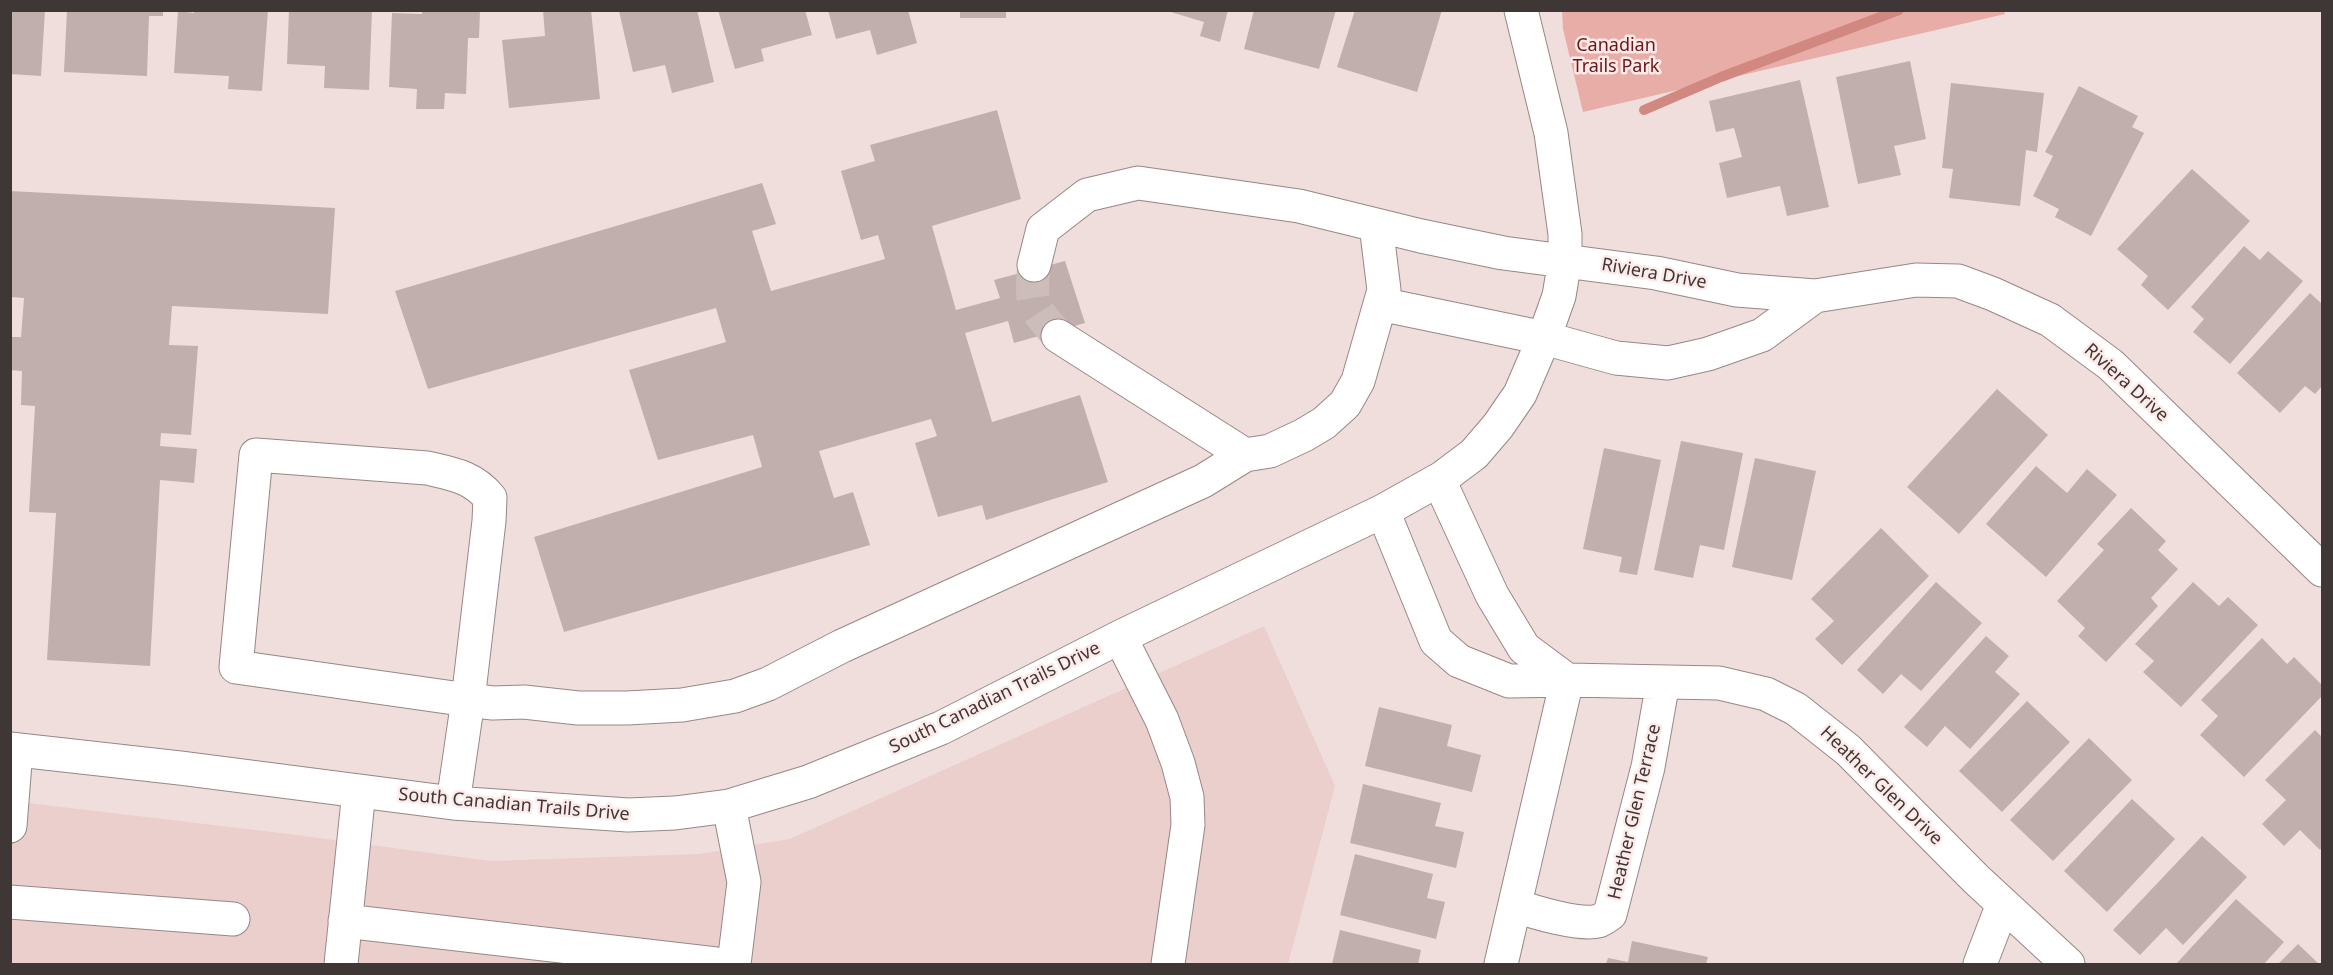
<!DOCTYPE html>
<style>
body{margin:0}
#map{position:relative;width:2333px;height:975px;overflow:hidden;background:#f0dedc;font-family:"Noto Sans",sans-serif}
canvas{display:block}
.frame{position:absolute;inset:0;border:12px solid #3e3736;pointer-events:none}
</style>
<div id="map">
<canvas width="2333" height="975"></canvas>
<div class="frame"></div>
</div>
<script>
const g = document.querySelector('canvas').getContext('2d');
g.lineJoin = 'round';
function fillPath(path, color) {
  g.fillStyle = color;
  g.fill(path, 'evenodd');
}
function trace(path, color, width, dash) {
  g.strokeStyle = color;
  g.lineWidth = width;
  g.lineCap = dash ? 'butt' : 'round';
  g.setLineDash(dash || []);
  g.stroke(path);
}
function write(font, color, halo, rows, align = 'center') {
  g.font = font + ' "Noto Sans",sans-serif';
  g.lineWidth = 5;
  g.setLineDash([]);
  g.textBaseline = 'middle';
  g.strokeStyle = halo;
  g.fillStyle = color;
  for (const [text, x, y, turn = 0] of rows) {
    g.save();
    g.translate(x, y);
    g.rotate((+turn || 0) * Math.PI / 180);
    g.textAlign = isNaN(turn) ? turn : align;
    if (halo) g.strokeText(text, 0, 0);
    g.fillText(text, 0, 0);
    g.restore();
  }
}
const built = new Path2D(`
 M1264,626L1335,786L1288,964H11V801L289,834L490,861L699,854L790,839Z`);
const green = new Path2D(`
 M2004,10L2005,14L1583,112L1563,29L1562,11Z`);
const stream = new Path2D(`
 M1644,110L1721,77L1899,10`);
const building = new Path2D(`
 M10,10H45L41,76L10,74Z
 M67,10H163V16H149L147,76L64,72Z
 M194,10H268L262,91L228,89L229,76L174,73L178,11L194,13Z
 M289,10H372L369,90L324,88L325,66L287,64Z
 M422,10H480L479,38H468L466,94L445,93L444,109H416L417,89L389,87L392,13L422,14Z
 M543,10H591L600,99L509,108L502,40L545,36Z
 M621,10H697L714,82L672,93L665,65L633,72L619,11Z
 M718,10H805L812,35L761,49L764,61L735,69Z
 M828,10H908L917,43L877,55L870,30L836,39Z
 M960,10H1006V18H960Z
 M1164,10H1228L1220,42L1200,36L1204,22Z
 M1254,10H1336L1319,69L1244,49Z
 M1355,10H1442L1417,92L1337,67Z
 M1910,61L1926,139L1894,146L1901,175L1858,184L1836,77Z
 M1800,80L1829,207L1787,216L1780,186L1727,198L1719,163L1742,157L1734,128L1716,132L1709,101Z
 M1951,83L2044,93L2037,152L2026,150L2020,206L1949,198L1953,169L1942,168Z
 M2079,86L2138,116L2132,127L2144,133L2091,236L2055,217L2059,209L2033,196L2053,156L2045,152Z
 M997,110L1021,199L932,226L956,310L1000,298L994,280L1065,261L1085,323L1014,343L1008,321L965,333L992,422L1080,395L1108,482L986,520L982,505L938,517L915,443L937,436L931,419L819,451L834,498L853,492L870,545L564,632L534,537L762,467L753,435L658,460L629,370L726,342L716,308L428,389L395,291L762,183L776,224L752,231L771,291L885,259L878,235L861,240L841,171L875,161L870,145Z
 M2192,169L2250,221L2168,310L2141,285L2148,276L2117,249Z
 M10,191L335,208L328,314L172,306L169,345L198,346L191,435L161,433L160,446L197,449L194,483L160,480L150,666L47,660L56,513L29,512L35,406L21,405L22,371L10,370V337H21L24,298L10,297Z
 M2244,246L2260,260L2268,251L2303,281L2230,364L2193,332L2204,319L2191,307Z
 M2310,293L2322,304V386L2315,394L2305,386L2280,413L2237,373Z
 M1997,389L2048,435L1959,534L1907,487Z
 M1681,441L1743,453L1724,550L1700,545L1693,578L1654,570Z
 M1604,448L1661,460L1637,575L1619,572L1622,557L1583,549Z
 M1755,458L1816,471L1792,580L1732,567Z
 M2036,466L2067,493L2087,469L2117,495L2046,577L1986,524Z
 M2131,508L2166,541L2158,550L2178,569L2151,598L2158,606L2106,662L2078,636L2085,628L2057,601L2104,550L2097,544Z
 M1881,528L1929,576L1842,665L1815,639L1834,621L1811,599Z
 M1936,582L1982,623L1921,691L1901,674L1883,694L1857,670Z
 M2193,582L2219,606L2228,597L2258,625L2181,707L2143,672L2154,661L2135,644Z
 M1986,636L2009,656L1995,672L2020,694L1970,749L1945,726L1927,747L1904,727Z
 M2262,638L2287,664L2294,657L2322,685V696L2244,777L2200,735L2218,716L2201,700Z
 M2027,701L2070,742L2002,812L1959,771Z
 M1379,707L1452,725L1447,746L1481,755L1472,792L1365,766Z
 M2315,730L2322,737V847L2320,850L2300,830L2284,846L2262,824L2286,800L2265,780Z
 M2089,738L2132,780L2053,861L2010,820Z
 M1363,784L1441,803L1435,826L1464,832L1456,868L1350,843Z
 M2132,799L2175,839L2107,912L2064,871Z
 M2202,836L2247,877L2183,945L2166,928L2140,955L2113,930Z
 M1355,854L1433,874L1427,898L1445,902L1436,939L1340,915Z
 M2236,899L2284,942L2264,964H2176Z
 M1340,930L1421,950L1418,964H1332Z
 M1632,941L1708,957L1706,964H1606L1608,958L1628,962Z
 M2298,944L2319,964H2278Z`);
const minorTunnel = new Path2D(`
 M1034,265C1030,305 1032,306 1058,336`);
const minor = new Path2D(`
 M1034,265L1043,229L1087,195L1138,183L1299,206L1421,236L1503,253L1656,273L1737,290L1815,296L1916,280L1958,281L1993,294L2050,320L2111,365L2322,570
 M1380,304L1544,338L1616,358L1668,363L1708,354L1762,335L1815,296
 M1058,336L1245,455
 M256,455L427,468C453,474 473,477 490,498L489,521L468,700L236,667Z
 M1439,480L1492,595L1524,648L1567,680
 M1383,511L1436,641L1459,661L1509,681L1567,680L1719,683L1766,694L1796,709L1848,750L1976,879L2068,964
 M1120,637L1162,720L1178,763L1187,797L1188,825L1168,964
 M10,749L180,768L453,803L628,815L675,813L729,806L808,782L941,728L1120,637L1383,511L1442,478L1474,454L1498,426L1520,394L1544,338L1559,296L1565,260V234L1551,133L1521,10
 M453,803L468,700L493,703L524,702L578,708H627L682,705L735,696L768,684L842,646L1203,481L1245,455L1270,451L1304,435L1324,423L1345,404L1358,381L1384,290L1376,225
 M729,806L744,882L734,964
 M10,826L16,750
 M10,902L233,919
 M1515,905C1532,912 1581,926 1598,921C1602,920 1607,916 1610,914L1648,767L1663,682
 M345,921L716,964
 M341,964L359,791
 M1501,964L1567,680
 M1980,964L2003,904`);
const parkNames = [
 ["Canadian",1616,46],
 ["Trails Park",1616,67]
];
const streetNames = [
 ["Riviera Drive",1654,274,10],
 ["Riviera Drive",2126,383,42],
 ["South Canadian Trails Drive",995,698,-26],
 ["Heather Glen Drive",1881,786,44],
 ["South Canadian Trails Drive",514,805,5],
 ["Heather Glen Terrace",1635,812,-77]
];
fillPath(built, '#eacfcc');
fillPath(green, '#e9ada7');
trace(stream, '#d18881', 10);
fillPath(building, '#c0afad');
trace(minorTunnel, '#ccbdbb', 33, [33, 16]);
trace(minor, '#988785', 35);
trace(minor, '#fff', 33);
write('18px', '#6c1516', '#feebe9', parkNames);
write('18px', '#3e3736', '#feebe9', streetNames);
</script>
